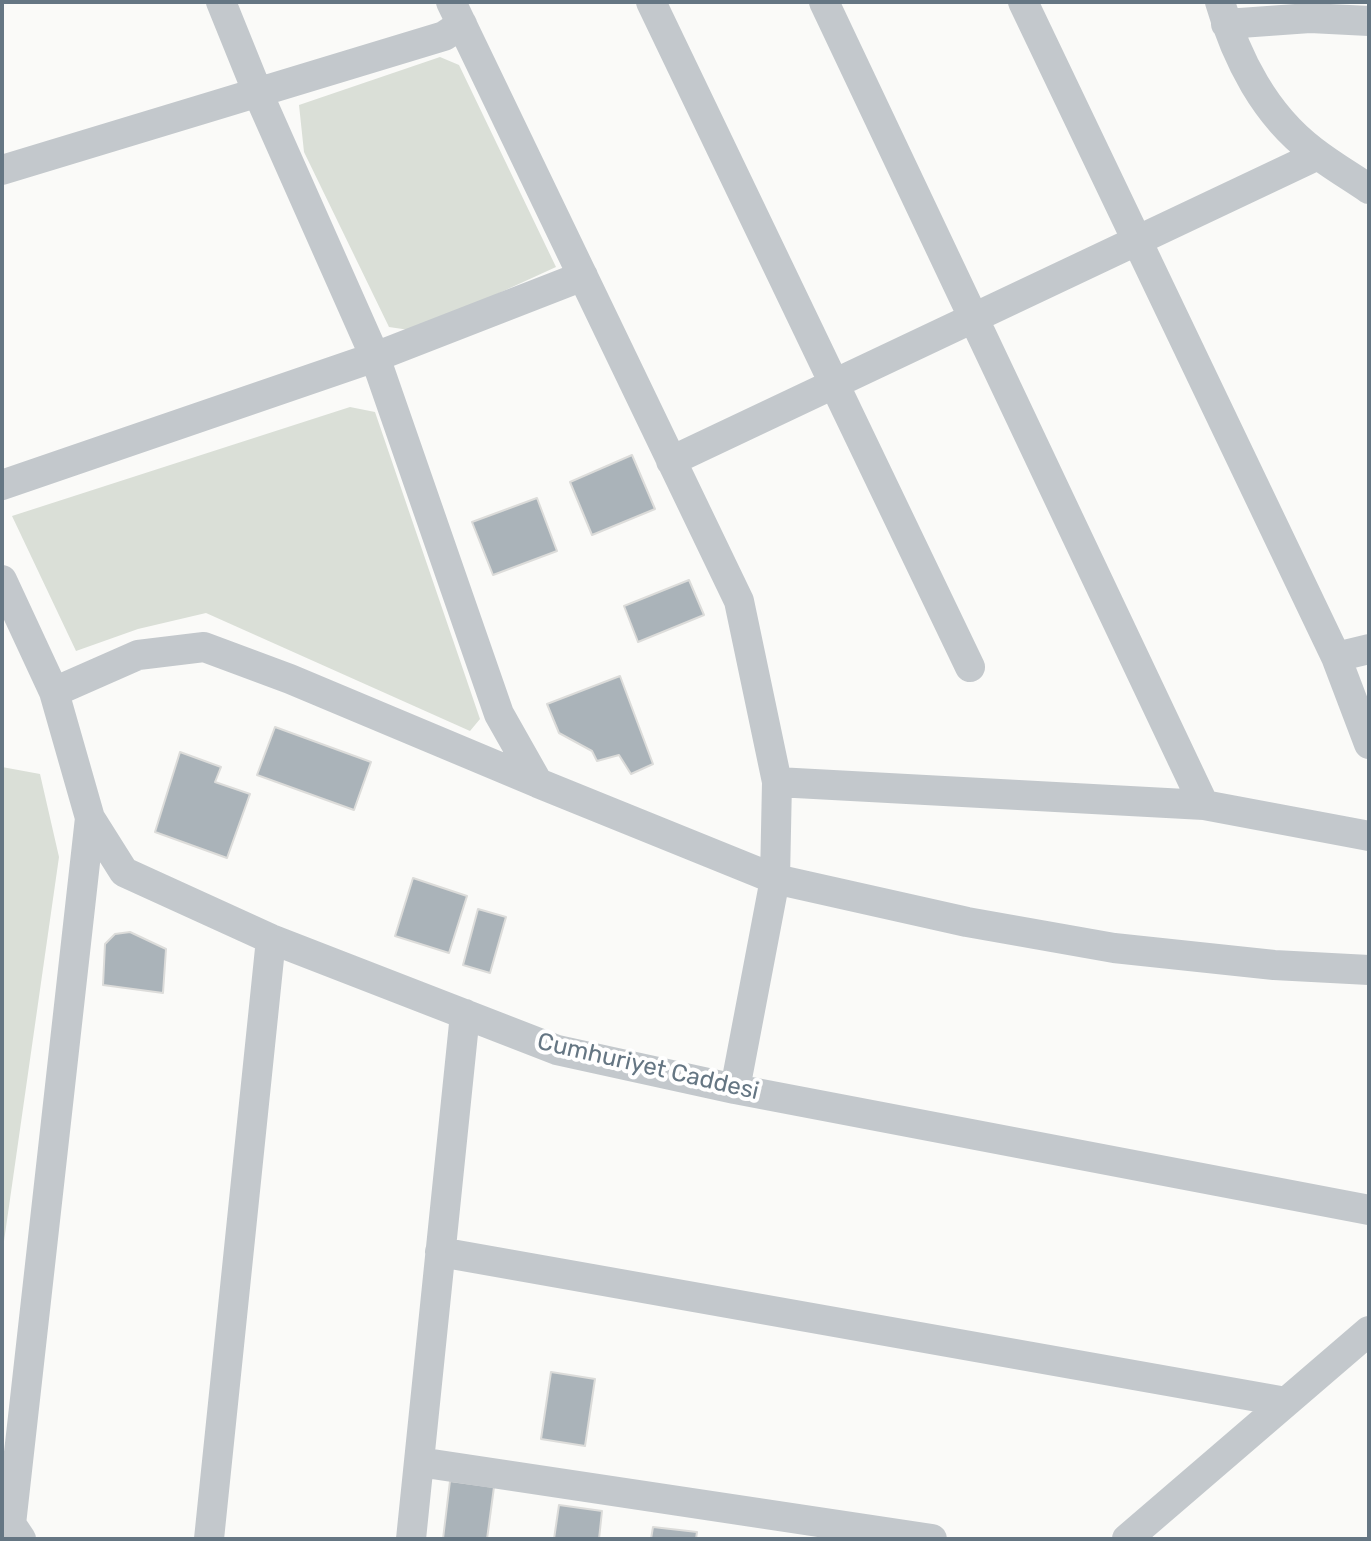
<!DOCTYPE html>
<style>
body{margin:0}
#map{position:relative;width:1371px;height:1541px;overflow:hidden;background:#fafaf8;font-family:Rubik,sans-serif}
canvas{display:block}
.frame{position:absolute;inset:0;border:4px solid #657683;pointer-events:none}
</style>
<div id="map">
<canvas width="1371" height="1541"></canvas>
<div class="frame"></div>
</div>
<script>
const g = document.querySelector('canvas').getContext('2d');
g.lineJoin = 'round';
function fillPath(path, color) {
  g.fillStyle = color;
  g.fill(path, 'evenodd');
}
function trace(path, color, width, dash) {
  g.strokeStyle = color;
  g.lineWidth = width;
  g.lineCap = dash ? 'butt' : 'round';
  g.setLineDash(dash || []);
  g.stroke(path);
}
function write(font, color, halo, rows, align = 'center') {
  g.font = font + ' Rubik,sans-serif';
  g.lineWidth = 8;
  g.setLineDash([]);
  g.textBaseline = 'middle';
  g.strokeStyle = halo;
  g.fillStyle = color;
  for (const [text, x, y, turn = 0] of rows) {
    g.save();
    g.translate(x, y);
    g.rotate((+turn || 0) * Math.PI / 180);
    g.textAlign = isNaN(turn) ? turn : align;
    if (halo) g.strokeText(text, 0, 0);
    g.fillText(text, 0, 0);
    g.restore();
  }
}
const green = new Path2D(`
 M440,57L459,65L556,267L416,331L389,327L304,152L299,105Z
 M350,407L375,412L480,719L470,731L206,613L138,629L76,651L12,516Z
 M2,767L40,774L59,857L2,1255Z`);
const building = new Path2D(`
 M632,455L655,509L592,535L570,482Z
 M537,498L557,551L493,575L472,522Z
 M689,580L704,615L638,642L624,606Z
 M620,676L653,764L631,774L619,755L597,761L592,751L559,733L547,704Z
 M275,727L371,762L354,810L257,775Z
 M180,752L221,767L215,782L250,794L227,858L155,832Z
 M413,878L467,896L449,953L395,936Z
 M478,909L506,917L490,973L463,965Z
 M130,932L166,949L163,993L103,985L105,944L115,934Z
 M551,1372L595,1379L585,1446L541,1439Z
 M450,1481L494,1487L487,1539H443Z
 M559,1505L602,1511L599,1539H554Z
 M653,1527L697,1532L696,1539H651Z`);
const minor = new Path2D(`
 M221,2L257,91L375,357L499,714L538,783L775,879L967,922L1114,948L1274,965L1369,970
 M451,2L739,601L777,782L775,879L735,1089
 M651,2L970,667
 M824,2L1204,805
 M1023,2L1336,657L1369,744
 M1220,2C1236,58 1265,115 1313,151C1331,165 1350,176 1369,189
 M1226,24L1310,18L1369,21
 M2,170L444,36L462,24
 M671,461L1318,155
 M2,485L375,357L583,276
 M2,580L54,692L90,818L124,872L271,939L557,1050L735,1089L1369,1210
 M1336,657L1369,649
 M54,692L138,655L204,647L290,679L538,783
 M777,782L1204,805L1369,836
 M440,1252L1286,1402
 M419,1462L932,1539
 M21,1539L11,1524L90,818
 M209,1539L271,939
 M411,1539L465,1014
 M1127,1539L1369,1331`);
const streetNames = [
 ["Cumhuriyet Caddesi",648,1067,13]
];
fillPath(green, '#dadfd7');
fillPath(building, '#aab3b9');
trace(building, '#dcdcda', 2);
trace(minor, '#c3c8cc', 30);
write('24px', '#657683', '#fff', streetNames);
</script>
